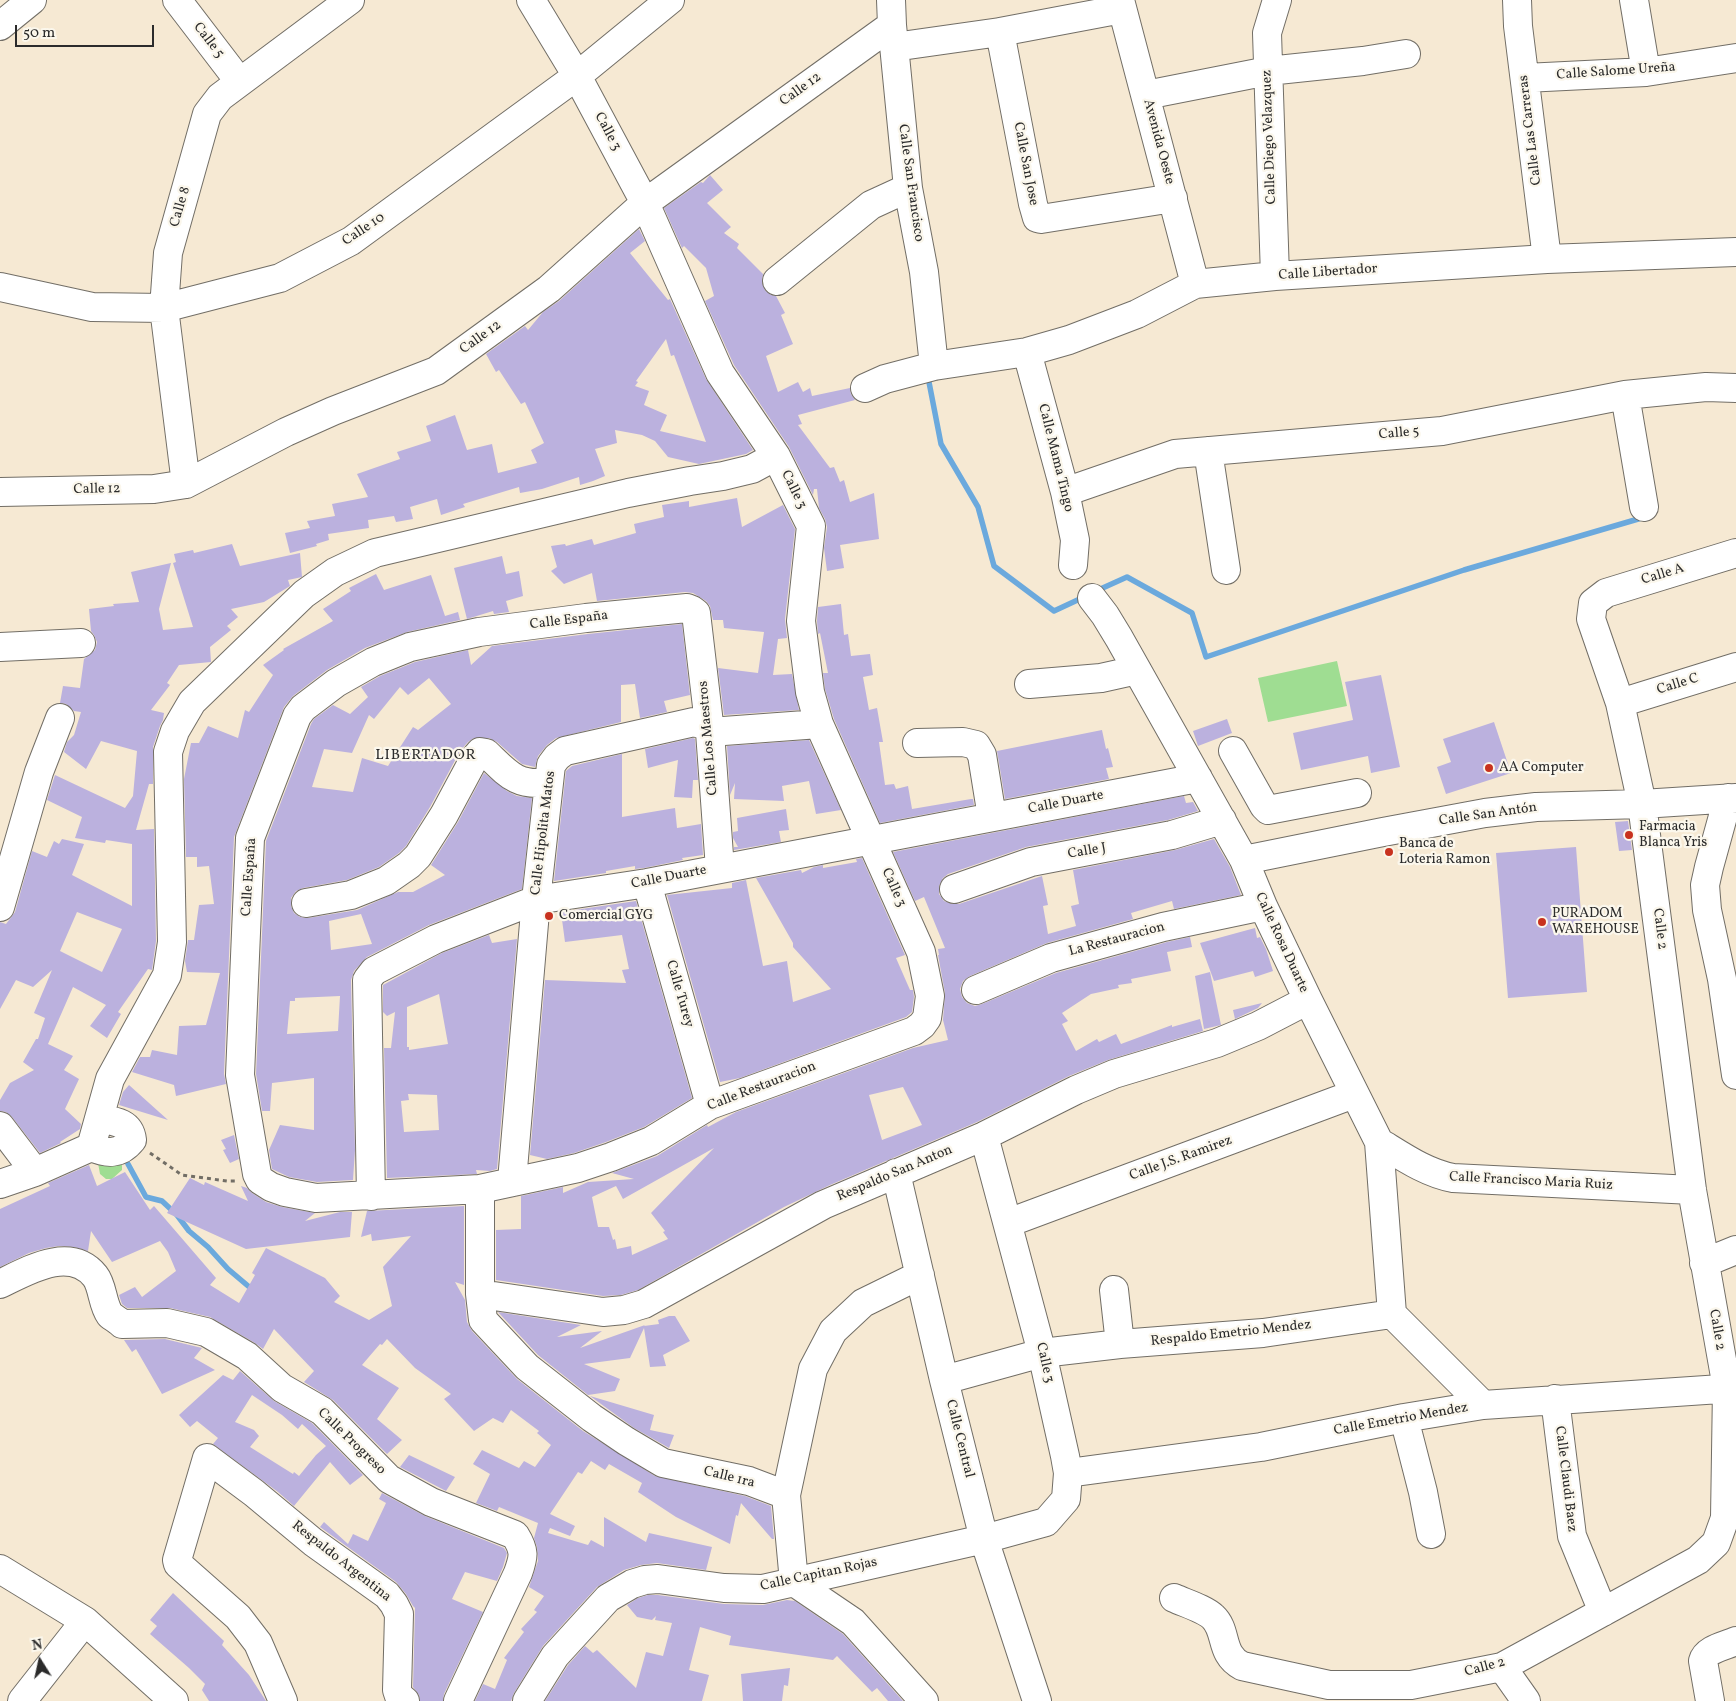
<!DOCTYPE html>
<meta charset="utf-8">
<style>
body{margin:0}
#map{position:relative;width:1736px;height:1701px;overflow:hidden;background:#f6e9d3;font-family:Vollkorn,serif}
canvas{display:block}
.north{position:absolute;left:15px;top:1636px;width:50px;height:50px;-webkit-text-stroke:4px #fbf7ec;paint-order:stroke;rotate:350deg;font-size:14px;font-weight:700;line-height:20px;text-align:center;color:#2b2b2b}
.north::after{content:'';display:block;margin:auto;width:18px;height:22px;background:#2b2b2b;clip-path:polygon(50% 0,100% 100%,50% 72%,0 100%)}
.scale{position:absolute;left:15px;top:25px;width:139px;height:22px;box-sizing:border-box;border:2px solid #2b2b2b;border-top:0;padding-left:6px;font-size:15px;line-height:18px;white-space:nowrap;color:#2b2b2b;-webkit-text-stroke:4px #fbf7ec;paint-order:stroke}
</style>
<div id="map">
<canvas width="1736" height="1701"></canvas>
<div class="north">N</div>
<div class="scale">50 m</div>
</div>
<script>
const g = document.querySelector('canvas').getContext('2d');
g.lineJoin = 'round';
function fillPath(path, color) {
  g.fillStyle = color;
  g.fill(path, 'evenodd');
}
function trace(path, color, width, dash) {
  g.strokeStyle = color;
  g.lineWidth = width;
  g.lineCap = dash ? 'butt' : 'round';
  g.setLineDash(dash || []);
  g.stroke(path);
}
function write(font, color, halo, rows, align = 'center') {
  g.font = font + ' Vollkorn,serif';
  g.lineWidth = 4.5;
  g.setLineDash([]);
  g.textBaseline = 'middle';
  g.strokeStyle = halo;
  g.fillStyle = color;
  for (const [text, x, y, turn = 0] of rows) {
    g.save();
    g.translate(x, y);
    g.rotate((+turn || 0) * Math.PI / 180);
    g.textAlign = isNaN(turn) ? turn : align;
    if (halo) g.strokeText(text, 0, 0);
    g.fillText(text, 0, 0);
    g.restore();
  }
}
const green = new Path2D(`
 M1337,661L1347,706L1268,722L1258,678Z
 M98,1163H122V1170L112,1179H106L100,1174Z`);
const stream = new Path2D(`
 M928,377L941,444L978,507L994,566L1054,611L1084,597
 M1096,591L1127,577L1192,613L1206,657L1464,570L1645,517
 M128,1164L146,1197L162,1201L177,1215L189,1231L208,1247L228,1269L254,1291`);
const building = new Path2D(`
 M710,175L723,190L707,203L731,227L724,233L739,244L737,248L763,274L762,283L765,290L771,295L776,296L785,313L781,315L793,344L766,356L778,392L798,382L803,392L810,388L812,396L850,388L851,394L855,400L798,415L802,424L798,425L830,468L834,467L840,482L844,480L850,502L874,493L879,539L840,545L844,568L827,571L824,548L827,527L825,519L819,508L817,489H814L813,495L789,447L734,365L705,301L714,296L706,268L684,246L682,248L681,246L664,208L701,182L703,183Z
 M639,229L645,241L630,253L668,300L670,299L706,379L753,450L746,454L699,464L668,457L655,441L642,435L615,430L617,443L595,449L605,476L593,481L580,485L579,477L542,489L520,493L519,487L463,504L465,507L441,515L437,499L410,507L413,519L396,522L394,516L368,520L369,528L328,534L329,540L316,544L317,546L290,553L285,533L310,528L307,521L335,516L332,504L368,497L357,474L400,459L397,452L431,441L426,426L455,415L467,450L492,444L498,473L537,463L531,450L544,443L525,402L521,404L499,370L496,372L486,354L525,326L528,330L543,312L559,301ZM666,339L671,356L674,355L706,442L660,431L667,415L644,405L649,391L635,386L638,382L636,381Z
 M737,498L742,527L783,505L795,529L785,619L787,638L778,639L773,675L792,674L799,710L724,715L718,668L758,673L764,632L724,628L723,620H713L710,606L706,601L693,593L685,592L597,601L592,573L564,584L551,571L557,567L551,546L565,544L566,546L592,539L594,545L636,533L634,524L664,517L662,505L689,501V507Z
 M232,544L240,566L300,553L302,577L288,580L290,586L264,602L231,609L238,617L227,626L231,630L210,647L211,662L179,665L167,683L170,685L151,710L164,713L163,720L160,726L153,747V784H149L136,830L154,829L156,941L152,970L148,969L118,1012L121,1014L107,1038L90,1026L106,1005L73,987L48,1044L73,1056L64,1070L79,1079L65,1109L81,1124L80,1129L60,1142L61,1143L40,1153L12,1117L6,1112L0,1111V1100L10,1083L34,1070L23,1062L36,1039H38L45,1018L34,1013L52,970L33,987L16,980L0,1009V922L6,924L15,912L32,851L47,857L54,841L59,844L62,839L84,844L72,875L132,906V844L106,840L105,843L75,838L82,817L47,800L55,775L125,808L133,796L137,751L101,741L86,769L64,752L67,742L74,735L81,712L74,711L66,704L60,703L63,686L80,688L84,659L95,650L97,642L94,635L91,631L89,609L114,606L113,604L139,602L131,572L171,563L159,609L163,630L193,627L173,563L176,562L174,554L193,550L194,553ZM77,912L122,929L102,972L60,951Z
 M502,556L506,574L519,571L523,596L506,601L509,612L494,614L493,611L467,619L454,568Z
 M376,574L384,590L431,575L445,616L458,612L460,620L407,632L365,648L327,670L293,696L284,707L234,837L224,1074L226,1084L176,1096L174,1085L132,1072L140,1057H150L152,1050L177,1055L179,1026L206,1025L220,973L187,972L185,961L188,940H194L199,905L214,904L209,866L197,867V857H186L184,779L191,743H199L208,726L238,738L245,710L249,712L273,675L263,665L284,650L283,649L333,621L323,609L351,591L349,588Z
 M841,604L844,635L848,634L851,656L870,654L873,675L863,677L869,710L877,708L883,742H879L885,785L894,784L896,789L908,786L912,809L971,799H973L974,805L880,823L834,719L825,689L823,673H828L820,633L818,634L817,621L818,607Z
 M682,624L690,695L664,701L667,712L640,718L635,684L621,685V722L556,738L547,745L538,756L535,767L522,764L497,742L489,738H474L468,742L460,751L430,807L406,846L399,853L379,867L347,880L303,888L296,891L291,898V906L294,913L300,917L308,918L357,910L398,892H413L445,875L431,865L458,822L484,773L507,791L517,796L532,798L522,889L429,925L367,957L354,971L351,980L355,1150L353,1180L317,1182L289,1177L272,1169L269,1150L280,1125L314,1130V1078L272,1083L270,1111H262L256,1074L266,841L311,724L314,719L333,705L350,714L368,697L361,687L380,676L415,662L468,650L471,665L492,646L588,634ZM429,678L451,704L418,730L413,727L388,766L362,758L353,792L312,787L324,749L352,753L369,715L374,719L400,687L408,695ZM361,914L372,944L331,950L329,921ZM340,996L338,1031L287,1034L290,1001H295V998Z
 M1381,675L1400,767L1371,773L1368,756L1301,770L1293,733L1353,720L1345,682Z
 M1227,719L1232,733L1198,746L1193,731Z
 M1494,722L1511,773L1446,794L1437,767L1451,762L1443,739Z
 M1102,730L1106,749L1108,748L1113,767L1106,768L1109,779L1005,799L997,751Z
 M693,738L695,739L698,780H693L692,798L674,797L678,760L648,768L645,749Z
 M809,740L841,810L816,814L809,781L782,786L784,801L734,799L735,783L730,795L727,746Z
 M622,754V817L675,808L677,828L701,824L703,855L682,858L683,860L644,868L635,869V866L606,871V873L554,881L566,771L572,766Z
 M1184,796L1186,803L1193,802L1198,811L1168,820L1026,847L948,874L943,878L939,886V894L944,901L952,904H959L1042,876L1048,905L1043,906L1048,934L1076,926L1071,906L1079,904L1073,870L1175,850L1214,839L1230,867L1241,895L1174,909L1172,901L1131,913L1133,919L1047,943L970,976L963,981L960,989L962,997L967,1003L975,1006L982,1004L1056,973L1167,942L1190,937L1192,947L1167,952L1171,971L1131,979L1132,983L1118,985L1119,988L1091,994L1062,1013L1068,1021L1062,1024L1076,1051L1097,1039L1099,1042L1116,1034L1121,1044L1172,1025V1027L1200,1019L1203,1031L1108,1060L1069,1076L977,1122L830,1185L784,1207L638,1290L621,1295L603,1296L496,1280V1230L521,1229V1196L563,1187V1193L588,1182L634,1179L612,1173L657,1156L707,1125L708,1127L736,1112L913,1048L948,1040L943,1020L945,993L938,955H939L938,949L945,948L924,897L915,901L893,852ZM903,1087L922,1125L882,1140L869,1095ZM714,1148L651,1213L665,1231L663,1232L668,1239L632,1255L631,1246L617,1249L615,1239L613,1240L609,1227H598L592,1197L616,1186L623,1199Z
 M786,809L789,830L779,831L781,842L734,850V847H738L733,838V832L738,831L737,818Z
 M1628,821L1632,850L1619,851L1615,822Z
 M1576,847L1587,992L1508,998L1496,853Z
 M862,858L905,955L896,958L910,990H913L914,997L912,1012L906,1017L740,1078L720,1082L667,895L732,888V883L746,880L763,966L787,961L793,1002L831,989L793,947V943L756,878L801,870L802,873L814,867L823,865V868L857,862L856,859Z
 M636,901L692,1098L644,1127L606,1142L574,1153L547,1159L530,1155L545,980L626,983L622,970L629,969L622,935L565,942L561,912Z
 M1255,928L1257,938L1260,937L1266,949L1273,971L1255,977L1253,971L1214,981L1200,943Z
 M489,935L492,943L517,939L497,1169L490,1171L476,1170L477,1174L387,1178L384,1048H391L395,1012L387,1016L383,1012V985L442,953ZM439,994L448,1044L409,1050V1047H407V1007ZM408,1094L437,1095L439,1130L404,1132L401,1101L409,1100Z
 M1210,972L1221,1025L1204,1029L1195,976Z
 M1262,1003L1258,1008L1235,1019L1233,1010Z
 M129,1085L168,1120L119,1105L123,1092Z
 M234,1135L239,1159L230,1163L223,1150L226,1149L221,1140Z
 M89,1165L97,1186L125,1172L150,1210L154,1206L216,1278L210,1285L239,1303L255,1275L252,1273L266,1248L325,1278L340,1296L334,1302L369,1320L392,1306L383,1267L411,1236L372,1241L371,1234L361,1237L367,1211L464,1206V1285L455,1282L465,1300L467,1322L472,1331L517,1379L583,1431L655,1476L745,1496L771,1506L774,1539H772L741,1503L738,1516L736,1515L730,1544L676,1517L638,1492L642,1483L609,1464L605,1470L591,1461L582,1474L578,1472L550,1514L575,1526L570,1536L550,1528L548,1533L588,1545L591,1540L604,1547V1517L646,1542L649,1533L712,1547L706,1570L657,1563L641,1565L624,1570L597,1587L543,1646L514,1693L511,1701H475L483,1684L495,1689L507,1660L504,1658L524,1632L521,1629L537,1612L534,1610L544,1596L529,1587L538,1561L537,1547L534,1538L538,1523L499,1507L497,1511L476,1503L490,1474L473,1464L482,1450L519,1468L524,1461L535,1467L551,1445L537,1433L539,1431L511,1410L503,1423L493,1418L474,1431L444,1399L451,1394L415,1368L387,1339L382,1345L380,1344L362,1365L399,1388L377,1419L402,1440L387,1454L333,1400L304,1382L314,1371L274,1329L263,1349L255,1343L210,1317L170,1308H127L122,1304L119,1295L135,1287L142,1297L176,1271L168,1252L160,1241L112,1262L91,1231L88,1251L74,1247L59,1246L46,1248L29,1253L0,1267V1209L50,1186L48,1183Z
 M190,1178L204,1185L205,1182L248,1201L241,1186L247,1188L252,1193L266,1202L282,1207L315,1213L305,1221L340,1212H352L350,1237L246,1249L167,1213Z
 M498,1312L581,1325L557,1337L602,1331L580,1348L645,1325L644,1326L659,1324L658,1320L669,1316H675L690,1341L663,1355L666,1366L650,1367L644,1328L630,1358L584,1364L620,1379L615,1391L588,1395L538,1355Z
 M165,1339L202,1348L194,1358L215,1370L162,1394L136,1349L132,1352L124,1340Z
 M240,1371L274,1401L312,1423L363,1475L350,1485L330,1462L294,1506L278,1492L213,1444L218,1438L197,1421L190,1427L179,1415L223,1375L233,1380ZM252,1395L282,1415L298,1429L302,1424L326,1446L316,1455L299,1476L294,1472L293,1474L250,1447L259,1436L254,1430L235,1422Z
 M590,1396L654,1415L650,1430L674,1435L669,1448L634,1428Z
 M409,1455L455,1477L446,1491L400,1467Z
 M382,1493L425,1516L504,1548L507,1553L503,1567L497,1581L465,1572L452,1599L483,1612L444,1694L443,1701H420L419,1695L413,1687L415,1608L413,1606L406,1594L396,1582L320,1527L324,1522L348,1544L353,1534L368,1541L386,1503L379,1499Z
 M173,1593L224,1641L222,1645L249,1675L266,1701H209L202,1690L205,1684L189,1668L150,1634L157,1626L150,1620Z
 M648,1595H658L724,1604L763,1605L787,1600L795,1601L843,1634L903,1701H888L877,1688L872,1692L837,1656L833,1660L729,1645L731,1636L700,1627L689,1670L709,1675L702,1701H545L568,1665L585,1646L593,1653L597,1650L636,1688L646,1652L663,1656L672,1623L655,1620L656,1616L652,1620L637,1617L627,1605L638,1598Z
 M790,1668L788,1686L784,1685L782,1701H743L741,1674Z`);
const path = new Path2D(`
 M150,1153L182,1175L227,1181H237`);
const minor = new Path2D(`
 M177,0L239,81
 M531,0L577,76L645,203L720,373L776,456L811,526L801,621L810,692L819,724L921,952L930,996L927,1018L922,1025L914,1031L710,1105L651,1141L611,1157L578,1168L480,1189L316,1198L285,1192L271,1187L260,1180L257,1174L240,1075L250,838L297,716L303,708L336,683L373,662L410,647L479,632L586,618L687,608L692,610L696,613L710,732L720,869
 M891,0L892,25L908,188L924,272L934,366
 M1120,0L1195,284
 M1517,0L1518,26L1547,259
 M1634,0L1646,72
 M0,26L32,0
 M1000,32L1033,204L1037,218L1041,219L1173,198
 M894,47L1000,32L1122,9
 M1525,78L1646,72L1736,58
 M1146,95L1268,71L1363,61L1406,54
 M1275,276L1267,33L1277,0
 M777,281L871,205L908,188
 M0,287L92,307L164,308L280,278L351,241L577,76L670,0
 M1027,352L1065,492L1075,540L1073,565
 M865,388L885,379L934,366L1027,352L1069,340L1137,314L1195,284L1275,276L1547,259L1736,252
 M1625,395L1644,507
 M1208,451L1226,570
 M186,484L164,308L168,253L207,114L220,97L350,0
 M0,492L154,489L186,484L286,432L333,411L436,371L549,289L645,203L892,25
 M1065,492L1175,454L1442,431L1625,395L1706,387L1736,388
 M1092,598L1105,615L1119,638L1244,860L1263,906L1308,1000L1379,1142L1392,1314
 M0,647L81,643
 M1029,684L1101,678L1137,670
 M1620,703L1736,667
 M917,743L963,742L976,745L982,755L992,817
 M1233,751L1264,806L1268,810L1357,793
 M1728,798L1709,867L1705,885L1707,910L1722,979L1736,1075
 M1244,860L1383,832L1485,813L1536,807L1642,804L1736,798
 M647,883L710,1105
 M954,889L1031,862L1172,835L1222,820
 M306,903L351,895L386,881L409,865L418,856L444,815L474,759L480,752L486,753C508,774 517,787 549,782
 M0,907L39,772L60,718
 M976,990L1051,958L1163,927L1263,906
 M0,1126L35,1172
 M1379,1142C1402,1156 1426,1173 1453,1178L1692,1190
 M91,1147C107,1154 120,1155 132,1140C130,1122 114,1121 100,1119
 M896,1173L944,1380L984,1539L1037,1701
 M512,1181L536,900L551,765L557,757L565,751L694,722L704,725L710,732L819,724
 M0,1184L35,1172L91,1147L110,1079L167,975L172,942L168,752L175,731L192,702L304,594L335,572L375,553L628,493L690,481L723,476L752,469L776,456
 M480,1189V1294L483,1320L527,1367L592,1418L626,1441L663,1463L749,1481L786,1495
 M371,1196L367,980L374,971L436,939L536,900L647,883L1198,778
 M1008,1223L1354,1094
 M1704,1263L1736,1250
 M920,1275L863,1303L833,1331L813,1369L786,1495L794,1582L853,1622L924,1701
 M0,1284C27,1271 70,1245 95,1276C103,1286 102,1304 110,1315C114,1318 119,1321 122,1324L167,1323L206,1332L247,1356L282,1388L322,1411L389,1479L431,1502L515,1535C525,1551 524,1556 518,1573L458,1701
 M1114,1290L1120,1344
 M480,1294L603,1312L624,1310L644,1304L823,1205L984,1136L1076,1090L1114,1074L1217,1043L1258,1026L1308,1000
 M944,1380L1042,1353L1120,1344L1263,1333L1392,1314L1483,1405
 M1555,1399L1572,1536L1603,1612
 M1404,1418L1423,1492L1431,1534
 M1068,1473L1261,1447L1404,1418L1483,1405L1736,1388
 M0,1569L85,1621L174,1701
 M1174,1598C1185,1603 1205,1609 1213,1617C1228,1631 1219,1654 1242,1666L1329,1685H1411L1502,1667L1698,1560L1716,1543L1725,1518L1727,1388L1692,1190L1642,804L1620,703L1591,619L1593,603L1606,593L1736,553
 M1502,1667L1526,1701
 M22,1701L85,1621
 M283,1701L258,1643L238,1617L178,1564L177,1560L207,1458L254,1493L313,1542L387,1595L394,1604L399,1614L397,1690L399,1696L405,1701
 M527,1701L555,1656L608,1598L632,1584L645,1580L658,1579L724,1588L763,1589L984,1539L1046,1522L1066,1499L1068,1473L1065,1456L1042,1353L984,1136
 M1710,1701L1703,1661C1706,1649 1725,1646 1736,1641`);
const markers = [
 [1489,768,5,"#c8321e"],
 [1629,835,5,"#c8321e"],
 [1389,852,5,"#c8321e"],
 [549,916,5,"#c8321e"],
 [1542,922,5,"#c8321e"]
];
const streetNames = [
 ["Calle 5",208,41,52],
 ["Calle Salome Ureña",1616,72,-4],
 ["Calle 12",801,90,-36],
 ["Calle Las Carreras",1531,130,-97],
 ["Calle 3",607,132,62],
 ["Calle Diego Velazquez",1270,137,-92],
 ["Avenida Oeste",1158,142,75],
 ["Calle San Jose",1025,164,79],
 ["Calle San Francisco",910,183,82],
 ["Calle 8",181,207,-74],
 ["Calle 10",364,230,-34],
 ["Calle Libertador",1328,273,-4],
 ["Calle 12",481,338,-36],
 ["Calle 5",1399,434,-5],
 ["Calle Mama Tingo",1055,458,76],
 ["Calle 12",97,490,-1],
 ["Calle 3",793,490,64],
 ["Calle A",1663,575,-17],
 ["Calle España",569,621,-7],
 ["Calle C",1678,685,-17],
 ["Calle Los Maestros",709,738,-95],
 ["Calle Duarte",1066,803,-11],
 ["Calle San Antón",1488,815,-8],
 ["Calle Hipolita Matos",544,833,-83],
 ["Calle J",1087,852,-10],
 ["Calle España",250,877,-86],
 ["Calle Duarte",669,878,-11],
 ["Calle 3",893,888,66],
 ["Calle 2",1659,929,83],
 ["La Restauracion",1117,940,-15],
 ["Calle Rosa Duarte",1281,943,65],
 ["Calle Turey",679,994,74],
 ["Calle Restauracion",762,1087,-21],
 ["Calle J.S. Ramirez",1181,1159,-20],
 ["Respaldo San Anton",895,1174,-23],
 ["Calle Francisco Maria Ruiz",1531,1182,3],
 ["Calle 2",1716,1330,80],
 ["Respaldo Emetrio Mendez",1231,1334,-6],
 ["Calle 3",1044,1363,77],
 ["Calle Emetrio Mendez",1401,1420,-10],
 ["Calle Central",959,1439,76],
 ["Calle Progreso",351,1442,44],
 ["Calle 1ra",729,1478,14],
 ["Calle Claudi Baez",1565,1479,83],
 ["Respaldo Argentina",341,1562,38],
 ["Calle Capitan Rojas",819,1575,-12],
 ["Calle 2",1485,1668,-15]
];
const poiNames = [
 ["AA Computer",1499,768],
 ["Farmacia",1639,827],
 ["Blanca Yris",1639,843],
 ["Banca de",1399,844],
 ["Loteria Ramon",1399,860],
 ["PURADOM",1552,914],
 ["WAREHOUSE",1552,930],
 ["Comercial GYG",559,916]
];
const neighbourhoodNames = [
 ["LIBERTADOR",426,756]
];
fillPath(green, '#9fdd92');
trace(stream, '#6ba9dd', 5.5);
fillPath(building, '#bbb1de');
trace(minor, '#726e66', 30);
trace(path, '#726e66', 3, [4, 4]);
trace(minor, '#fff', 28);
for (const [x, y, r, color] of markers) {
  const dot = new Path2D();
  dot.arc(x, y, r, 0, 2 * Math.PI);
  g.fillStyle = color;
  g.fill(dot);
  trace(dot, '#fbf7ec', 2);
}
write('14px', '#2b2b2b', '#fbf7ec', streetNames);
write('14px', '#2b2b2b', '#fbf7ec', poiNames, 'left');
g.letterSpacing = '1px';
write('15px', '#2b2b2b', '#fbf7ec', neighbourhoodNames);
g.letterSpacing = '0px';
</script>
